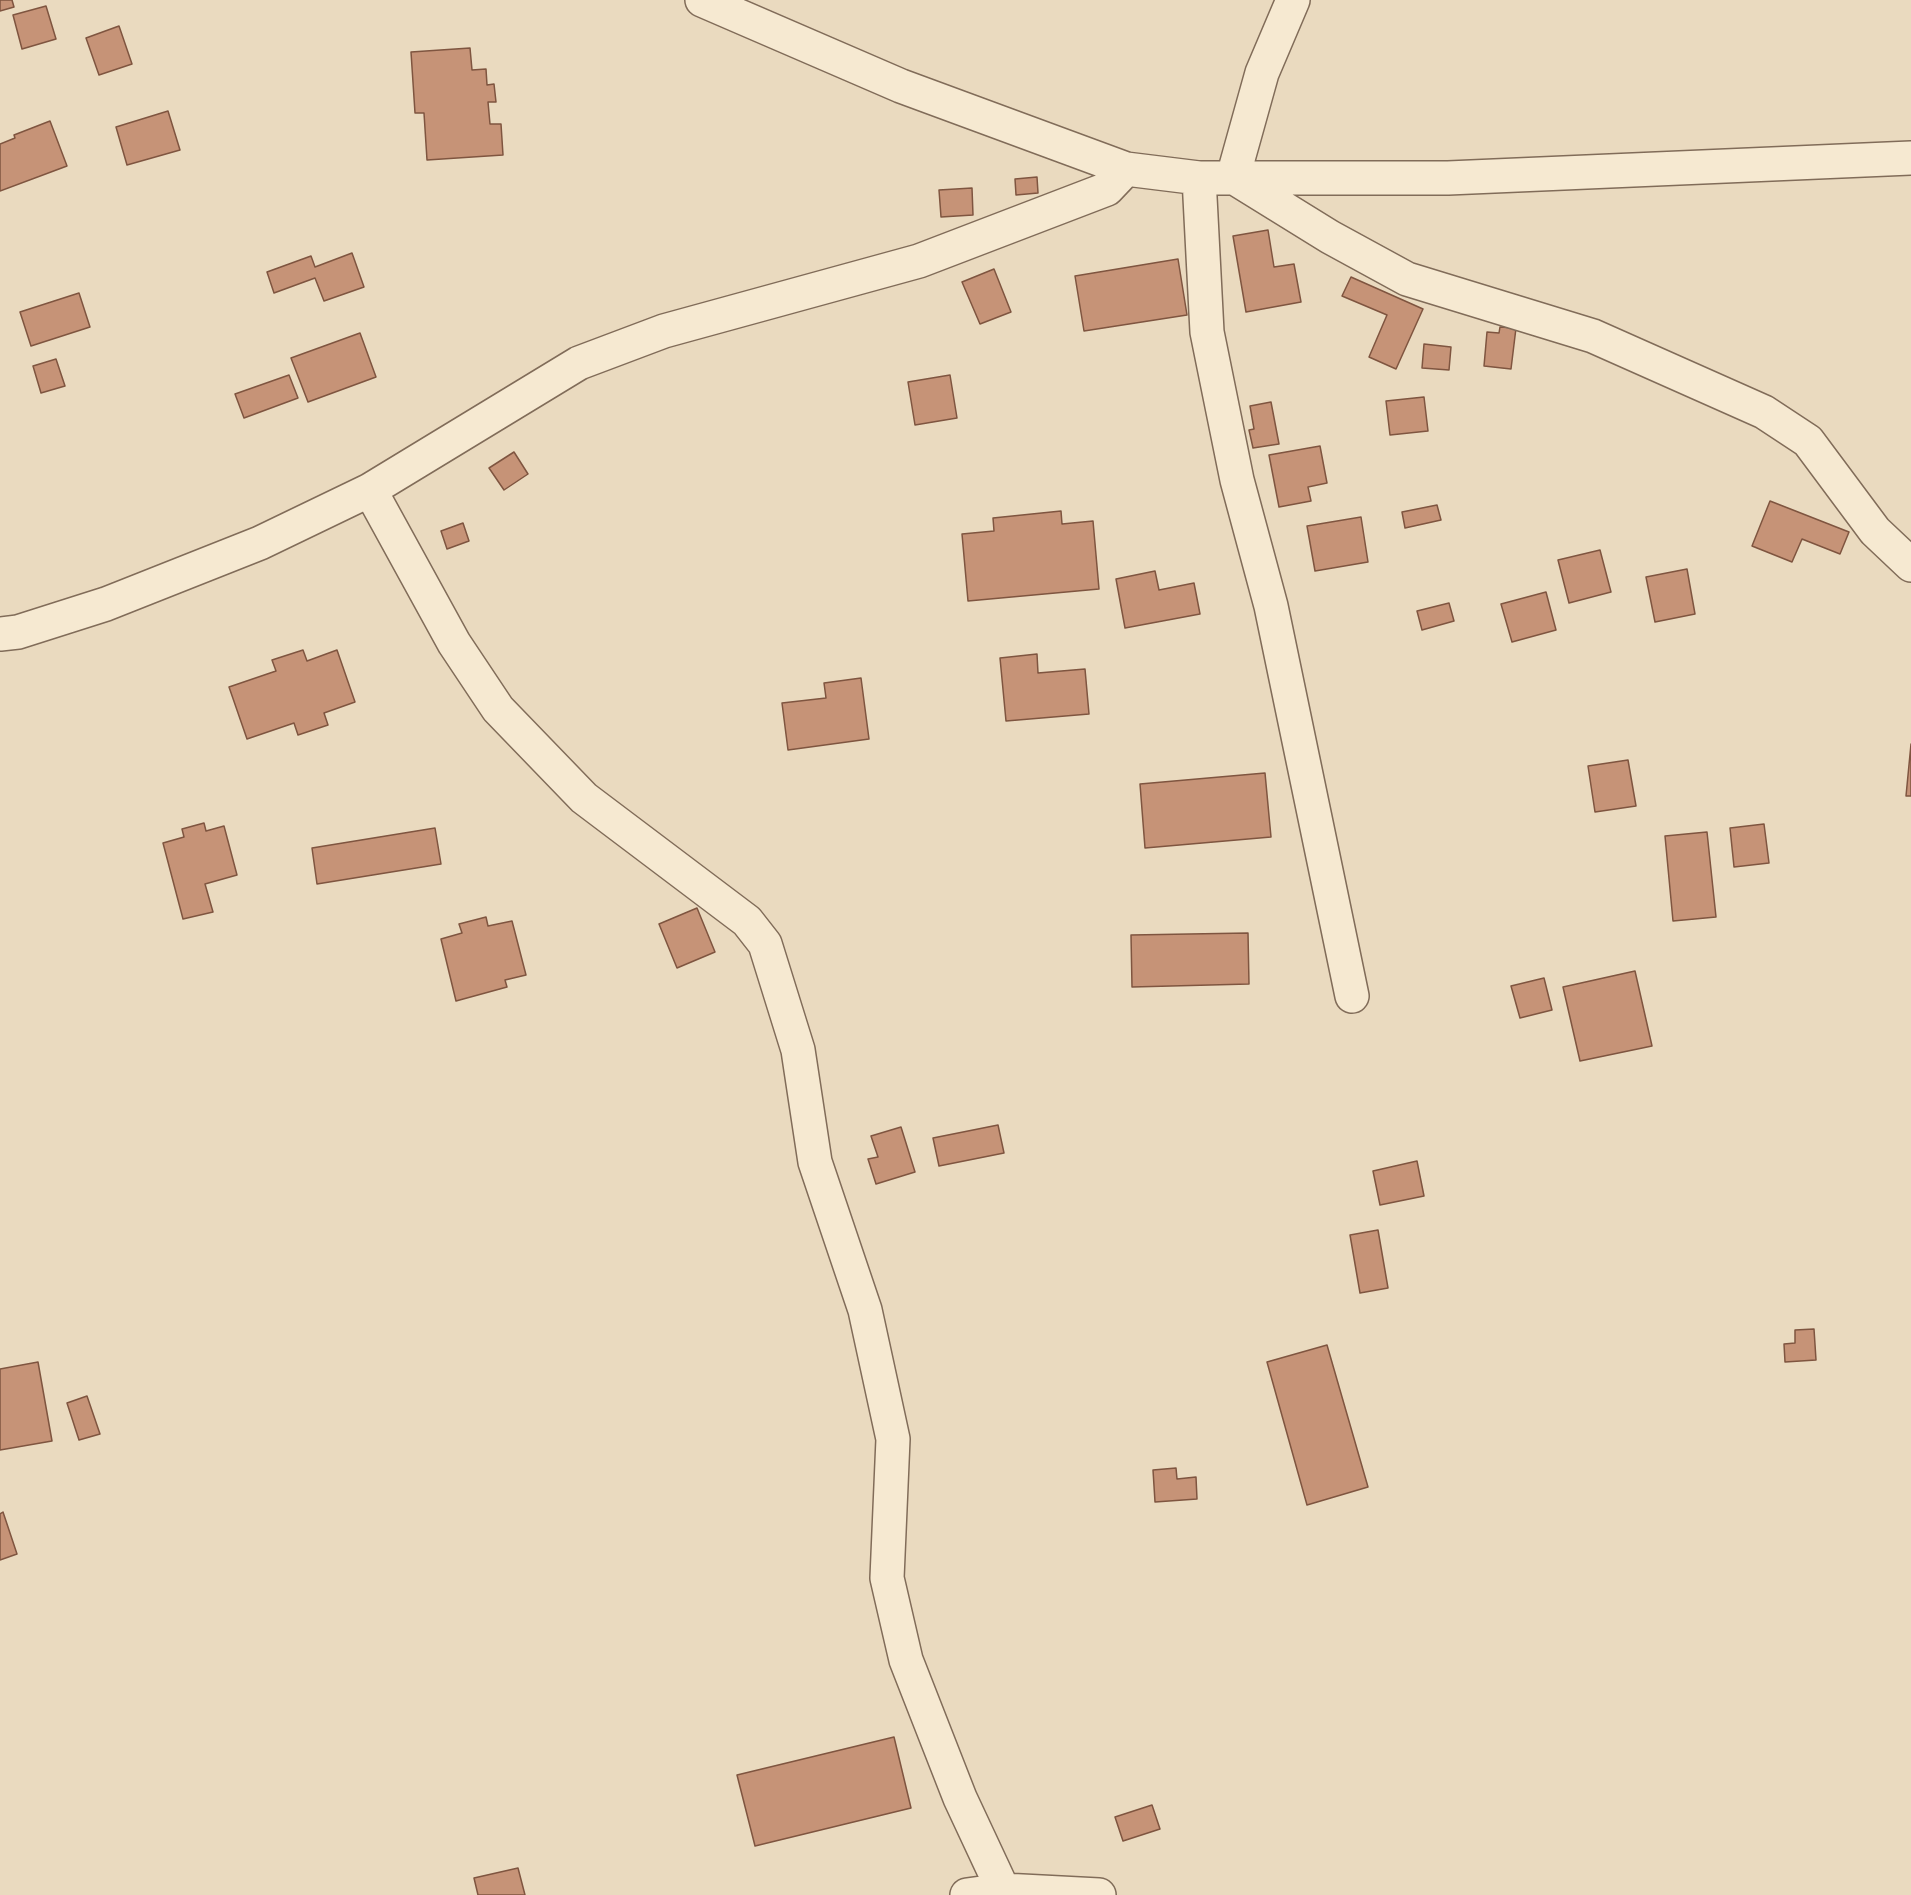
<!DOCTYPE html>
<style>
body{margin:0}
canvas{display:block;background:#eadabf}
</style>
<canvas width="1911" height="1895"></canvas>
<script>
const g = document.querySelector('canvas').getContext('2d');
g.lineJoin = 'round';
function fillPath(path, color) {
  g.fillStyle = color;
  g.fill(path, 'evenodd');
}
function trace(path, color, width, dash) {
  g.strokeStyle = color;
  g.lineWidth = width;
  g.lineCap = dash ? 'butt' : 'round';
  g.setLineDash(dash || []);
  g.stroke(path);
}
const building = new Path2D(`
 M0,0H12L14,7L0,11Z
 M46,6L56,39L22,49L13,15Z
 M119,26L132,64L99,75L86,38Z
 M470,48L472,70L486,69L487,85L494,84L496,102H488L490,124H501L503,155L427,160L424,113H415L411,52Z
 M168,111L180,150L127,165L116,127Z
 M50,121L67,166L0,191V144L15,138L14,135Z
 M1037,177L1038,193L1016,195L1015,179Z
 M972,188L973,215L941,217L939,190Z
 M1268,230L1274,267L1294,264L1301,302L1246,312L1233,236Z
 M352,253L364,287L324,301L315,278L274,293L267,272L311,256L315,267Z
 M1178,259L1187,315L1084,331L1075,276Z
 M994,269L1011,312L980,324L962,282Z
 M1351,277L1423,309L1396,369L1369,357L1387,315L1342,296Z
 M79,293L90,327L31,346L20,312Z
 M1500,327L1516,328L1511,369L1484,366L1487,332L1499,333Z
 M360,333L376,377L308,402L291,358Z
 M1424,344L1451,347L1449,370L1422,368Z
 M56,359L65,386L41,393L33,366Z
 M289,375L298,398L244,418L235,394Z
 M950,375L957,418L915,425L908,382Z
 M1424,397L1428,431L1390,435L1386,401Z
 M1271,402L1279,444L1253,448L1249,430L1254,429L1250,406Z
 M1320,446L1327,483L1308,487L1311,501L1279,507L1269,455Z
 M514,452L528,474L504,490L489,468Z
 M1770,501L1849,532L1840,554L1802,539L1792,562L1752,546Z
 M1437,505L1441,520L1405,528L1402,512Z
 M1061,511L1062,524L1093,521L1099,589L968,601L962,534L994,531L993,518Z
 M1361,517L1368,562L1315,571L1307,526Z
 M463,523L469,541L447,549L441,531Z
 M1600,550L1611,592L1569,603L1558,560Z
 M1687,569L1695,614L1655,622L1646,577Z
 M1155,571L1159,590L1194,583L1200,614L1125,628L1116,579Z
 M1546,592L1556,630L1512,642L1501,604Z
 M1449,603L1454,621L1422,630L1417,611Z
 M303,650L307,661L337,650L355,702L324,713L328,725L298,735L294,723L247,739L229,687L276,671L272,660Z
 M1037,654L1038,673L1085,669L1089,714L1006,721L1000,658Z
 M861,678L869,739L788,750L782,703L826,698L824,683Z
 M1911,744V796H1906Z
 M1628,760L1636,806L1595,812L1588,766Z
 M1265,773L1271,837L1145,848L1140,784Z
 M204,823L206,831L224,826L237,875L205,884L213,912L183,919L163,843L184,837L182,829Z
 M1764,824L1769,863L1734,867L1730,828Z
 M435,828L441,864L317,884L312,848Z
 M1707,832L1716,917L1673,921L1665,836Z
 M697,908L715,952L677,968L659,924Z
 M486,917L488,926L512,921L526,975L505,980L507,987L456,1001L441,939L462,933L459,924Z
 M1248,933L1249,984L1132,987L1131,935Z
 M1635,971L1652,1046L1580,1061L1563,987Z
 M1544,978L1552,1010L1520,1018L1511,986Z
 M998,1125L1004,1153L939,1166L933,1138Z
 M901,1127L915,1172L876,1184L868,1159L878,1157L871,1136Z
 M1417,1161L1424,1196L1380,1205L1373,1171Z
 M1378,1230L1388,1288L1360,1293L1350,1235Z
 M1814,1329L1816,1360L1785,1362L1784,1344L1795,1343V1330Z
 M1327,1345L1368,1487L1307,1505L1267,1362Z
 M38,1362L52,1441L0,1450V1369Z
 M87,1396L100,1434L79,1440L67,1403Z
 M1176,1468L1177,1479L1196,1477L1197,1499L1155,1502L1153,1470Z
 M3,1512L17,1554L0,1560V1514Z
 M894,1737L911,1808L755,1846L737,1775Z
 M1152,1805L1160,1829L1123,1841L1115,1817Z
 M518,1868L525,1895H478L474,1878Z`);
const minor = new Path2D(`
 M702,0L901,86L1126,169L1199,178H1448L1911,158
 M1293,0L1262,73L1233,177L1330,237L1407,279L1593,336L1764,412L1808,441L1875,531L1911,565
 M1199,178L1207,332L1237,480L1271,606L1352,996
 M370,490L454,643L498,709L584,798L747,921L765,944L798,1050L815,1162L865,1310L893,1439L887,1578L906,1660L960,1798L1003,1890
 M0,634L18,632L106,604L260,543L370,490L579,363L664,331L919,261L1107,189L1126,169
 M967,1895L1003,1890L1099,1895`);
fillPath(building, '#c69377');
trace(building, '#7f5540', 1.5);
trace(minor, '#816c59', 36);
trace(minor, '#f6e9d1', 33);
</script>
